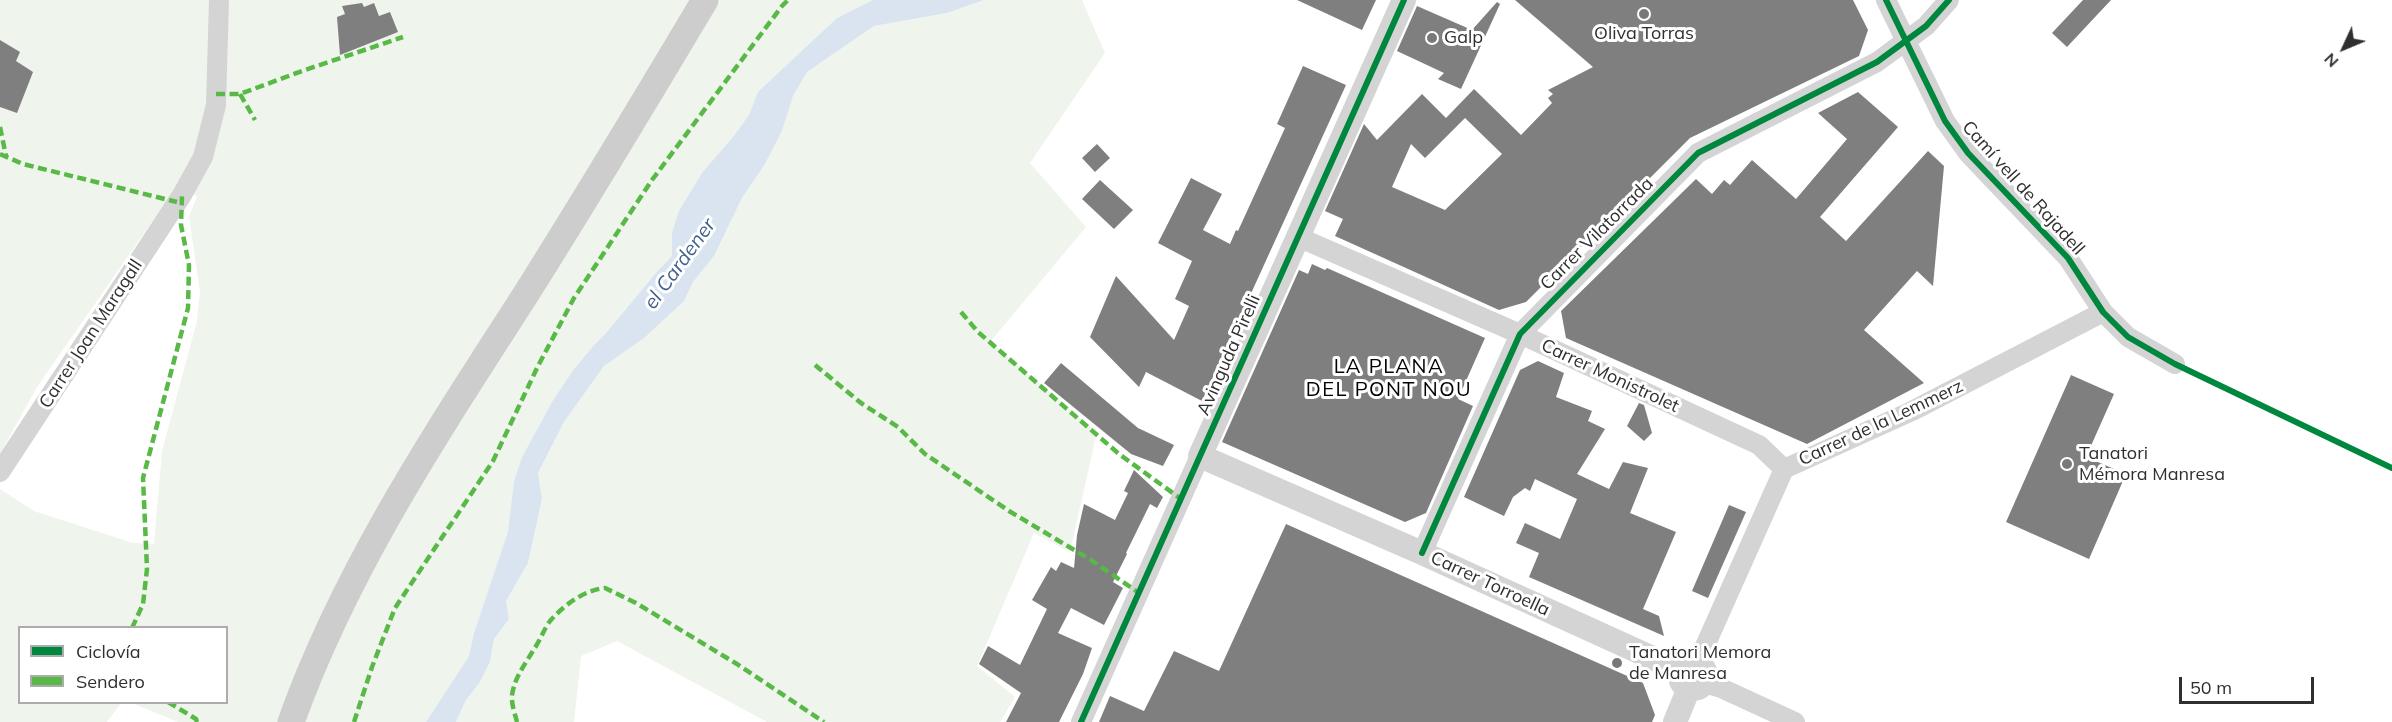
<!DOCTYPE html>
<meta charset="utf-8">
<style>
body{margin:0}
#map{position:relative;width:2392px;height:722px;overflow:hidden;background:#fff;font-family:Mulish,sans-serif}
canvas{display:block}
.legend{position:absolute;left:18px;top:626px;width:210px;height:78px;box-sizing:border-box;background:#fff;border:2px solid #acacac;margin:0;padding:8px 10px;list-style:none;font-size:18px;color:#2f2f2f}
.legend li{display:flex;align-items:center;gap:12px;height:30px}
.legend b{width:30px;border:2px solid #acacac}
.north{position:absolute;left:2314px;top:18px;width:60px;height:60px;-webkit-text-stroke:4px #fff;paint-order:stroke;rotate:226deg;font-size:16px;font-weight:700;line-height:24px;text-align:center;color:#2f2f2f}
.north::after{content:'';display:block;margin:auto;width:21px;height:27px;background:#2f2f2f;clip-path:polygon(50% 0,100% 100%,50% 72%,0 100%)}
.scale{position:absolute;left:2179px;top:677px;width:135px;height:27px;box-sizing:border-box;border:3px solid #2f2f2f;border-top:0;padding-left:8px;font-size:18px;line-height:21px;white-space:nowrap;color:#2f2f2f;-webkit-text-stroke:4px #fff;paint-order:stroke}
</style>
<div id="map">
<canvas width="2392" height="722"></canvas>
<ul class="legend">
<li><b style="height:8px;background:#00873e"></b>Ciclovía</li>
<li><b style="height:8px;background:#58b947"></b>Sendero</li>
</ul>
<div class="north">N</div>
<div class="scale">50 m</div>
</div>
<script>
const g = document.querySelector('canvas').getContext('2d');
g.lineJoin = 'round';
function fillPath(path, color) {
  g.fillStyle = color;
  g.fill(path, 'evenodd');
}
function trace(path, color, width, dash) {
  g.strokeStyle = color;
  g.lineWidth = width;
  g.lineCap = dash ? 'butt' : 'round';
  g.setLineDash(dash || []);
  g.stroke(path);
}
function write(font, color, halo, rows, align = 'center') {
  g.font = font + ' Mulish,sans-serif';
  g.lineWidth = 6;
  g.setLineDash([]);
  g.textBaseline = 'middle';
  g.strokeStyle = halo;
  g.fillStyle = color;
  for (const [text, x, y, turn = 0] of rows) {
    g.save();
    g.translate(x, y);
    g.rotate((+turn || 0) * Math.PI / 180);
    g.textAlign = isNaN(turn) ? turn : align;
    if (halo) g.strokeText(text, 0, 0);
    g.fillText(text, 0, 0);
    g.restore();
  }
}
const green = new Path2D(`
 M0,0H873L837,18L759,92L749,115L672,233L673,256L655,274L606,333L593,346L552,402L522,457L514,481L509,532L474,633L469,656L426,722H178L132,703L226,702V628H20V702L121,703L107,722H0V489L34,511L133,543L154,544L162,451L197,321L200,292L189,216L197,197L179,183L37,387L0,454Z
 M984,0H1082L1105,53L1030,163L1086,227L990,342L1097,432L1070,552L1034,533L977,666L1015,697L1000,722H767L617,641L581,656L574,722H456L466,700L480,682L490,662L494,639L509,619L506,601L528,563L542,500L538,473L564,422L604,366L643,338L684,301L693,282L714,256L742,198L765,164L782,131L793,96L807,72L874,26L947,13Z`);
const water = new Path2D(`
 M873,0H984L947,13L874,26L807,72L793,96L782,131L765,164L742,198L714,256L693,282L684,301L644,338L604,366L564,422L538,473L542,499L528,563L506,601L509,619L494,639L490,662L480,682L466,700L456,722H426L469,656L474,633L508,532L514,481L522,457L552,402L572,372L593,346L606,333L655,274L672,256V233L679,211L702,173L734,136L749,115L758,92L837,18Z`);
const building = new Path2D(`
 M1297,0H1376L1362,30Z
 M1515,0H1853L1868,30L1859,56L1690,138L1526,302L1499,310L1335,236L1343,219L1325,211L1364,124L1377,140L1422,94L1446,118L1474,89L1521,135L1552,103L1548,98L1553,94L1548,90L1593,67ZM1465,118L1502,154L1445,210L1392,187L1411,144L1425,158Z
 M2083,0H2111L2067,47L2052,33Z
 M1497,2L1500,4L1461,89L1438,79L1444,73L1397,51L1417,6L1472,30Z
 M362,3L364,7L374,3L379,16L390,12L398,32L340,55L337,17L345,14L342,6Z
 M0,40L20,52L16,61L33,72L17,113L0,107Z
 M1303,66L1346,85L1202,401L1146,372L1139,387L1090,337L1116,276L1174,340L1189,306L1175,299L1192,261L1158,243L1191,178L1222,194L1203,230L1230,244L1236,230L1238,231L1285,128L1277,124Z
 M1858,92L1898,127L1820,217L1846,241L1928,151L1944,166L1933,286L1917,271L1864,330L1924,383L1807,444L1566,338L1561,311L1696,179L1712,194L1724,180L1730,185L1752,160L1796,199L1847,139L1818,113Z
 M1097,144L1110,158L1095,172L1082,158Z
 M1100,180L1133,210L1114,229L1082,199Z
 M1312,264L1325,270L1327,268L1485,338L1458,399L1473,406L1426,513L1405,522L1222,442L1299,270L1308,274Z
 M1538,361L1564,373L1556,397L1592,411L1588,421L1605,429L1577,474L1609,489L1623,462L1648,468L1630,513L1676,532L1643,609L1659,616L1664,636L1529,577L1539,553L1516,543L1525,523L1560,539L1577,499L1535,479L1530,491L1525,488L1513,497L1504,516L1464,497L1520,370Z
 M1061,363L1138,428L1174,445L1163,466L1131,454L1044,383Z
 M2071,375L2114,394L2086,457L2126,474L2089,559L2006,522Z
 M1639,403L1644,405L1652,433L1644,441L1627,426Z
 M1134,470L1163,497L1157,508L1150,504L1126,553L1127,554L1113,582L1123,588L1104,625L1071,608L1058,633L1092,648L1083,674L1059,722H1006L1021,693L979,664L988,646L1020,665L1047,609L1032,600L1051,567L1056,571L1061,562L1074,568L1077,535L1084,504L1115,520L1128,493L1124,491Z
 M1729,505L1746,512L1708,598L1692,591Z
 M1286,524L1643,683L1655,715L1652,722H1099L1110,696L1144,711L1174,651L1219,671Z`);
const minor = new Path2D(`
 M1886,0L1945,121L1968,153L2068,258L2103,312L2128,337L2175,364
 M1298,237L1520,334L1759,445L1784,469
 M0,472L182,195L203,157L216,105L219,0
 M1422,553L1520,334L1698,153L1877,62L1926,26L1949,0
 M1697,664L1784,469L1912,411L2103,312
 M1704,683L1721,688L1795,722
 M1081,722L1200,456`);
const tertiary = new Path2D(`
 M1404,0L1200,456L1422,553L1681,671
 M1680 676a13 13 0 1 1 26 0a13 13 0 1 1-26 0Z
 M1675,722L1689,688`);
const secondary = new Path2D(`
 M291,722C346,568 438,431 526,294C587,197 646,99 705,0`);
const quiet = new Path2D(`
 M216,94H240L302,71L403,37
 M240,94L255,120
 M0,127L6,156
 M0,154L23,164L177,202
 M961,312L978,332L1119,454L1181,499
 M815,365L861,403L898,427L925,454L1009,511L1091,560L1139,593
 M132,628L143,604L147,569L143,478L188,308L189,265L181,225L182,195
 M168,702L196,719L197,722
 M354,722L372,667L395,608L493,461L538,366L574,298L652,180L782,6L788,0
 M517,722C515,714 511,703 512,695C515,676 525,665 534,649C540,641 544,629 550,621C564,605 584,590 605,588L636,603L737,664L824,722`);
const cycleway = new Path2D(`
 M1886,0L1945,121L1968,153L2068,258L2103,312L2128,337L2175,364L2392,468
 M1422,553L1520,334L1698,153L1877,62L1926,26L1949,0
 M1081,722L1404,0`);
const markers = [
 [1644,14,6,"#787878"],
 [1432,38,6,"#787878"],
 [2067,464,6,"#787878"],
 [1617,663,6,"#787878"]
];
const poiNames = [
 ["Oliva Torras",1644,34,"center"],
 ["Galp",1444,38],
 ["Tanatori",2079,454],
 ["Mémora Manresa",2079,475],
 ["Tanatori Memora",1629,653],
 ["de Manresa",1629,674]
];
const streetNames = [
 ["Camí vell de Rajadell",2023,188,48],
 ["Carrer Vilatorrada",1597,234,-45],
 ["Carrer Joan Maragall",91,334,-57],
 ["Avinguda Pirelli",1229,355,-66],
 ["Carrer Monistrolet",1610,376,25],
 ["Carrer de la Lemmerz",1881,423,-25],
 ["Carrer Torroella",1490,584,25]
];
const waterNames = [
 ["el Cardener",680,264,-54]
];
const neighbourhoodNames = [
 ["LA PLANA",1389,367],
 ["DEL PONT NOU",1389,390]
];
fillPath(green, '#eff4ec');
fillPath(water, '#dae4f0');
fillPath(building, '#7f7f7f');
trace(minor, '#d4d4d4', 20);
trace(tertiary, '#d4d4d4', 24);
trace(secondary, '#cdcdcd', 27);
trace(quiet, '#58b947', 4.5, [9, 4.5]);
trace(cycleway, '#00873e', 6);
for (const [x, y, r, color] of markers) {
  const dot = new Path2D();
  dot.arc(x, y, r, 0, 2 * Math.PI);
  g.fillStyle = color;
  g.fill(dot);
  trace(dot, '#fff', 2);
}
write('18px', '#2f2f2f', '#fff', poiNames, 'left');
write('18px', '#2f2f2f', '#fff', streetNames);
write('italic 20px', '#40618d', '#fff', waterNames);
g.letterSpacing = '1.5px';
write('20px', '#000', '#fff', neighbourhoodNames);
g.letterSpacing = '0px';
</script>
